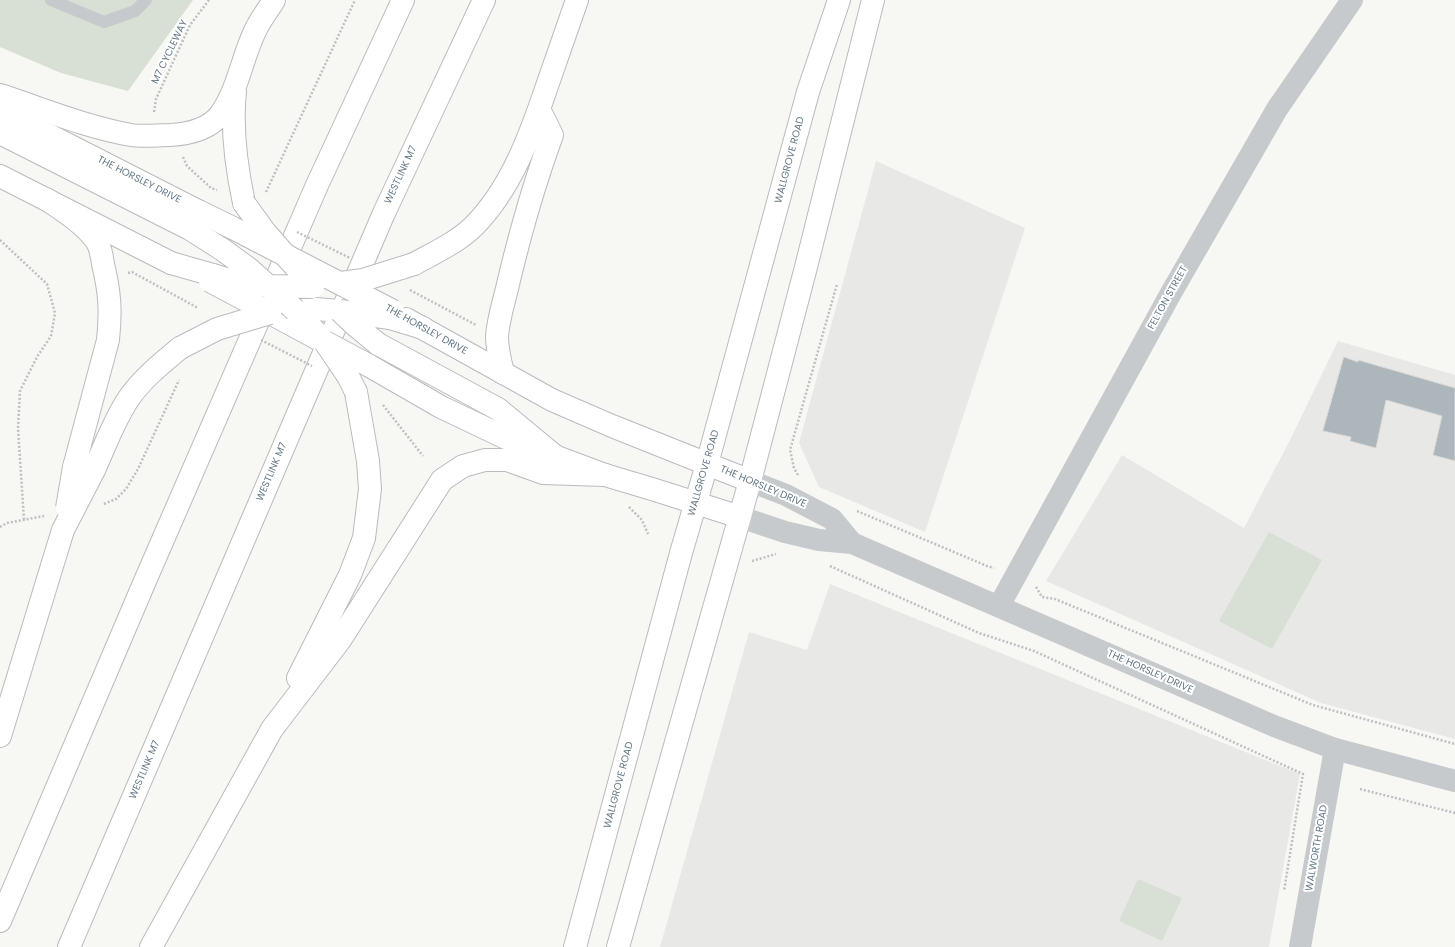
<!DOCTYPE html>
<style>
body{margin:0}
canvas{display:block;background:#f7f7f3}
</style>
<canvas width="1455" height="947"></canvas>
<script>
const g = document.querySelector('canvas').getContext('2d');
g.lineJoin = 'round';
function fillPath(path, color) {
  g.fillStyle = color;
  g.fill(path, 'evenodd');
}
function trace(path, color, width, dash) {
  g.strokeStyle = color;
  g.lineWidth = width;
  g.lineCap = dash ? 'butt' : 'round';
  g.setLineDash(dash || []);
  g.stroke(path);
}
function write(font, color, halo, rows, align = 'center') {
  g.font = font + ' Poppins,sans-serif';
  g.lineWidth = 4;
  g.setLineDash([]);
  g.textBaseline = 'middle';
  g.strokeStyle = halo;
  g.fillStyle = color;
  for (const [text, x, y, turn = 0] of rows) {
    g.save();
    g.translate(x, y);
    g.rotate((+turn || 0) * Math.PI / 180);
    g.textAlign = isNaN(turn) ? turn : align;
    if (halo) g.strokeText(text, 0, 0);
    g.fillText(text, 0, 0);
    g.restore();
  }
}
const built = new Path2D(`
 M876,161L1025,228L925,532L819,487L799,443Z
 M1338,341L1455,375V739L1321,703L1046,581L1122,455L1244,528L1290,440Z
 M830,584L1300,774L1269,947H660L749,632L807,650Z`);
const green = new Path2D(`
 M0,0H193L128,91L61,73L0,47Z
 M1269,532L1322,560L1272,649L1219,621Z
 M1138,879L1182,898L1162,941L1119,921Z`);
const building = new Path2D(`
 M1344,357L1358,362V360L1455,388V461L1433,455L1442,416L1386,400L1376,448L1350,441L1351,437L1323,431Z`);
const path = new Path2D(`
 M154,112L156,99L190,25L209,0
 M183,157L187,166L211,188L217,190
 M266,192L355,0
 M0,240L47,284L55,313L51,336L37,357L20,391L18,428L24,520
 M128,273L132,272L198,308
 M410,290L476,325
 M383,405L423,456
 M798,475L794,468L790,450L837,284
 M104,504L116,499L126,489L138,469L179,380
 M629,507L642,520L648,534
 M857,511L987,566L994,568
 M0,527L7,523L44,516
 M752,561L776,554
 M830,566L979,633L1034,651L1303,774L1284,891
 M1036,587L1042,597L1055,599L1313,705L1455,744
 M1360,789L1455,813`);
const service = new Path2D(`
 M51,0L104,22L135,11L146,0`);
const minor = new Path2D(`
 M999,606L1171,293L1277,109L1352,0
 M1300,947L1335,749`);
const tertiary = new Path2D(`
 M750,481L786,495L832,519L852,543
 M740,517L785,532L819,540L852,543L1274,726L1335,749L1455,781`);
const secondary = new Path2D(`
 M198,211L233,228
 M270,313L322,341
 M406,319L552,400L612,426L750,481
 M368,365L441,407L506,438L605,475L652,489L740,517
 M575,947L681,553L707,464L808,92L839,0
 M618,947L750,481L806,267L873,0`);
const primary = new Path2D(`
 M0,110L198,211
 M0,176L171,263`);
const motorway = new Path2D(`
 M235,91C231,129 236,166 244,203
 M0,95C43,109 86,127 131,135C144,137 158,135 170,135C189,134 208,130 220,115C238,90 242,58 255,31C260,20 268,10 274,0
 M0,133L190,229L223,250
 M46,199C64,211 83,223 96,240C100,246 102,256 103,264C110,293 111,311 108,340L74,467
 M171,263L213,275
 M414,264C434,253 456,243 473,227C511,189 530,136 547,86C557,57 567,29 577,0
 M295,310L325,342
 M277,312L316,309L340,311
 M390,318L423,328
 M378,344L498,409L556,457
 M503,373C500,361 497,349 497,337C498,318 505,299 509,280C521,230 534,184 552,135L539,109
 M94,470C105,446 114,420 129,398C143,378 162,363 180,348
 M298,678L350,575L364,538L370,489L368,461L356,392
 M0,736L63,530
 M0,921L145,581L318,183L403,0
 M69,947L384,213L484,0
 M151,947L272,729L340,640L442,480L463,466L485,460H507L543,473L605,475`);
const pathBridge = new Path2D(`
 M297,232L350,258
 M261,340L312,366`);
const secondaryBridge = new Path2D(`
 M233,228L393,311
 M210,281L270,313
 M325,342L368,365`);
const motorwayBridge = new Path2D(`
 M244,203L265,232L313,287
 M223,250L249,269L295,310
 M213,275L236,282L268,286L313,287
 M341,283L363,280L414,264
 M340,311L390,318
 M340,311L355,325L378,344
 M325,342L348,376L356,392
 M180,348L217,329L270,313
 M67,508L74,467
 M63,530L94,470`);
const streetNames = [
 ["M7 CYCLEWAY",170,52,-64],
 ["WALLGROVE ROAD",790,160,-75],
 ["WESTLINK M7",401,175,-65],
 ["THE HORSLEY DRIVE",139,180,27],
 ["FELTON STREET",1168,298,-61],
 ["THE HORSLEY DRIVE",426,330,29],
 ["WESTLINK M7",272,472,-67],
 ["WALLGROVE ROAD",704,473,-74],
 ["THE HORSLEY DRIVE",763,487,23],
 ["THE HORSLEY DRIVE",1150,672,24],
 ["WESTLINK M7",145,770,-67],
 ["WALLGROVE ROAD",619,785,-75],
 ["WALWORTH ROAD",1317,848,-80]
];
fillPath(built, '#e8e9e7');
fillPath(green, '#d8dfd4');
fillPath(building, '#adb6bb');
trace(building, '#d8d8d6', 1);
trace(secondary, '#b6bcc0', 24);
trace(primary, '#b7bcbf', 24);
trace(motorway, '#b8bcbf', 24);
trace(path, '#bdc0c2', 2.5, [2, 2]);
trace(service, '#c6cacd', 12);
trace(minor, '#c6cacd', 22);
trace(tertiary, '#c6cacd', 22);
trace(secondary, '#fff', 22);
trace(primary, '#fff', 22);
trace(motorway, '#fff', 22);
trace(secondaryBridge, '#b6bcc0', 24, []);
trace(motorwayBridge, '#b8bcbf', 24, []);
trace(pathBridge, '#bdc0c2', 2.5, [2, 2]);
trace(secondaryBridge, '#fff', 22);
trace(motorwayBridge, '#fff', 22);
write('10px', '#647886', '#fff', streetNames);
</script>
